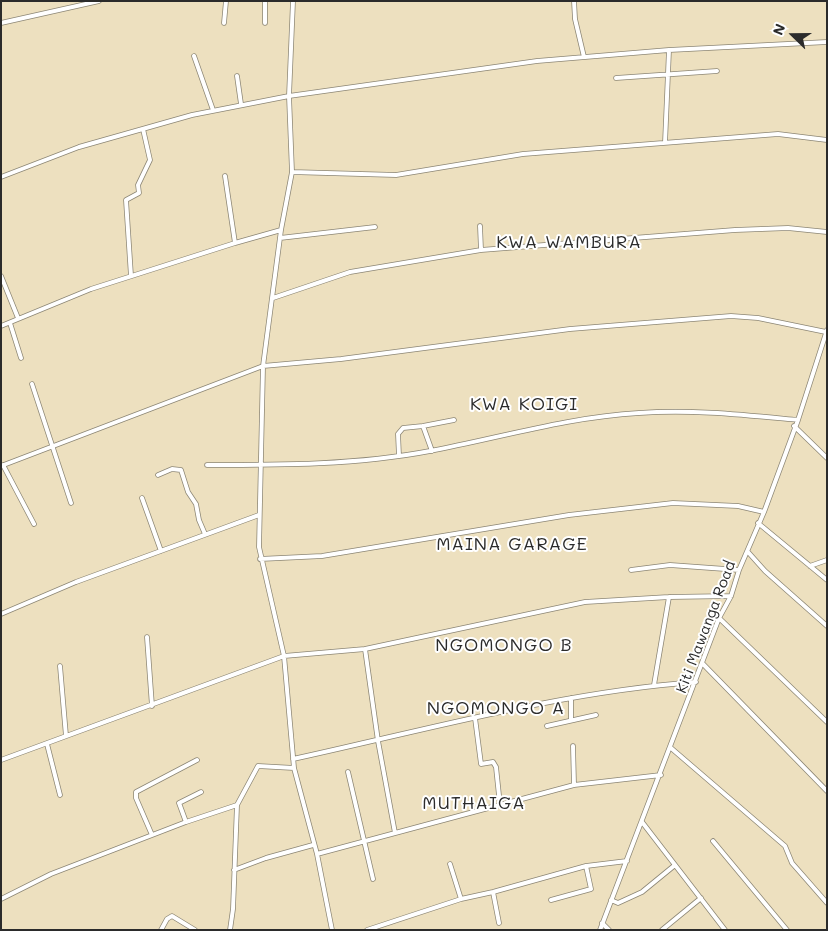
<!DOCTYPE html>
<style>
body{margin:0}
#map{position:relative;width:828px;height:931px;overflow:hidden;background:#ede0bf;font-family:Mali,sans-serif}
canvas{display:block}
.frame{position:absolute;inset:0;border:2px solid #2b2b2b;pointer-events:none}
.north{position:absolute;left:768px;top:10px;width:50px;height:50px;-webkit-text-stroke:4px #fff;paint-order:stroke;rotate:292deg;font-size:14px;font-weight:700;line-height:20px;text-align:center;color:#2b2b2b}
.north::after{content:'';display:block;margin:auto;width:18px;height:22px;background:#2b2b2b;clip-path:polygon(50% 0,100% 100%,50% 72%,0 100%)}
</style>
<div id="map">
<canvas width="828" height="931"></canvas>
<div class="frame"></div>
<div class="north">N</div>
</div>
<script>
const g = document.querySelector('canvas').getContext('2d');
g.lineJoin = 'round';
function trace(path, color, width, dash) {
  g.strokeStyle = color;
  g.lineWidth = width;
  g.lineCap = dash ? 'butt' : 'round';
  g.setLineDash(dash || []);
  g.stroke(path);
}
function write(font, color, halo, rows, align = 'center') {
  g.font = font + ' Mali,sans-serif';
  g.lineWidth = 4;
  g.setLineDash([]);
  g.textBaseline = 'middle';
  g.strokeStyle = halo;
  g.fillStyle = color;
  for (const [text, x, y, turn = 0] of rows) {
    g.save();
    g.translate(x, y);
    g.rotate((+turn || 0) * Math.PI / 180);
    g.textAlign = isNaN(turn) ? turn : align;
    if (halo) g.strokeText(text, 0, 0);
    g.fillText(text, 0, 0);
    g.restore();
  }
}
const street = new Path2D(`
 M265,1V23
 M293,1L289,96L292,172L281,230L263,366L259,547L284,656L294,768L317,854L332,930
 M574,1L575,19L584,57
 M1,23L99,1
 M224,23L226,1
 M194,56L213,110
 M237,76L241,104
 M616,78L717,71
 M665,143L669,50
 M292,172L396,175L523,154L778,134L827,140
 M225,176L235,243
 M1,177L79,147L192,115L289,96L537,61L669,50L827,42
 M280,238L375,227
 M481,250L735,230L788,228L827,232
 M1,276L18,318
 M131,276L126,200L139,193L138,185L150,160L143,129
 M273,298L350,272L481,250L480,226
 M10,323L21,358
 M1,326L91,289L235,243L281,230
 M32,384L71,503
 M423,426L432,451
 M794,426L827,458
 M399,456L398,434L403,428L423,426L454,420
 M3,465L34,524
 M207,465C281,465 357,465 430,451C499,438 568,417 639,413C692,409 745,415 798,420
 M1,466L263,366L341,359L570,329L731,316L758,318L826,332
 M158,475L172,469L181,470L188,492L196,504L199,520L205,534
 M142,498L161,551
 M758,523L827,580
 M748,552L765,571L827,626
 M260,559L322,556L569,515L673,503L738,506L764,512
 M810,566L827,560
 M631,570L670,565L739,570
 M1,614L76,582L259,515
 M719,618L827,722
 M147,637L152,706
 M703,664L827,791
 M60,666L66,736
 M654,685L669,597
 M475,718L481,764L493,762L496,767L500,805
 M571,720V698
 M547,726L596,715
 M47,744L60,795
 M573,746L574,785
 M671,748L785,846L792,863L827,903
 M293,759C426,730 560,692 696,682
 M1,760L284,656L365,649
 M348,772L373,879
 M186,822L179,803L201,792
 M642,822L725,930
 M395,833L378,741L365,649L585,602L669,597L731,596
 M152,835L136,798V792L197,760
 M713,841L787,930
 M317,854L574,785L661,775
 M450,864L461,899
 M234,870L266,858L313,845
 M493,892L499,923
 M1,899L51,874L186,822L237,805L258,766L294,768
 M551,900L591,889L586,866
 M611,900L618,903L642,892L675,865
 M602,923L609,930
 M161,930L167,919L172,916L195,930
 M230,930L233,909L237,805
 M367,930L461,899L493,892L586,866L627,861
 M600,930L719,618L731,596L739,570L764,512L798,420L827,330
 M662,930L701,898`);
const streetNames = [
 ["Kiti Mawanga Road",706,627,-69]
];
const quarterNames = [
 ["KWA WAMBURA",569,242],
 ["KWA KOIGI",524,404],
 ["MAINA GARAGE",512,544],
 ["NGOMONGO B",504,645],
 ["NGOMONGO A",496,708],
 ["MUTHAIGA",474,803]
];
trace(street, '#8c8675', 5.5);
trace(street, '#fff', 4);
write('15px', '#2b2b2b', '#fff', streetNames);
g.letterSpacing = '1px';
write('18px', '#2b2b2b', '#fff', quarterNames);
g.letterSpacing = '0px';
</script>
